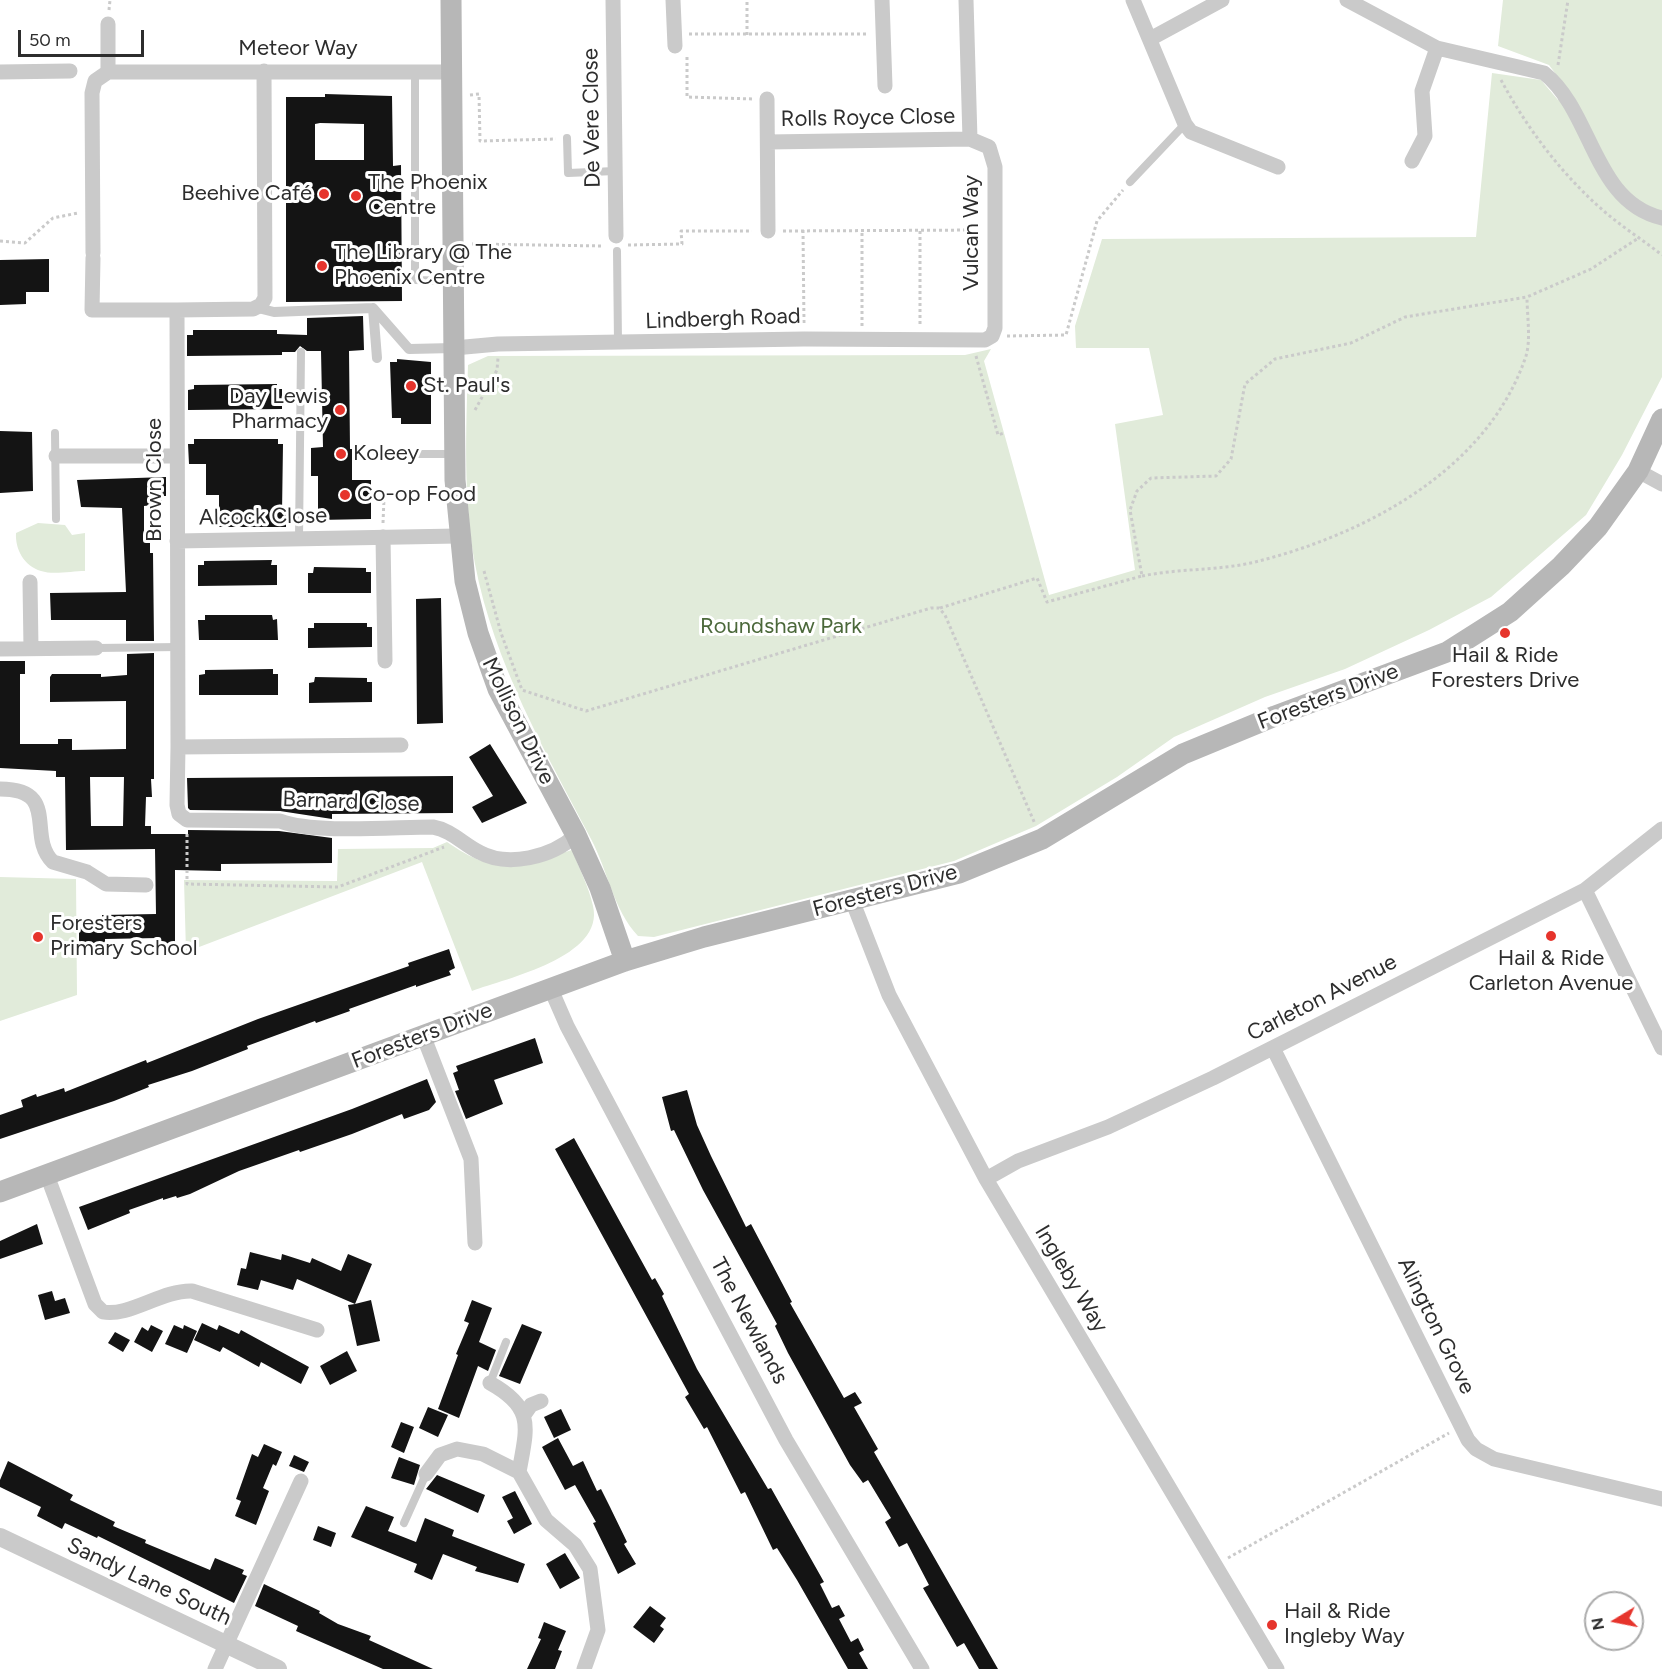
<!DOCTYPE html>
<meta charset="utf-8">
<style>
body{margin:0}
#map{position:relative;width:1662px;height:1669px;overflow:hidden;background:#fff;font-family:Figtree,sans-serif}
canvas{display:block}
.north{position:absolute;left:1584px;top:1591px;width:60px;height:60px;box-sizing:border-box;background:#fff;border:2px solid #ababab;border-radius:50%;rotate:260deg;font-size:16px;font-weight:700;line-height:24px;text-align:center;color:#2d2d2d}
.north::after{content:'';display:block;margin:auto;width:21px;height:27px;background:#e6342c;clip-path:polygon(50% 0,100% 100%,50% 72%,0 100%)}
.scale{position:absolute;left:18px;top:30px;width:126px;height:27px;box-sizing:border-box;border:3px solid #2d2d2d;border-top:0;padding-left:8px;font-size:18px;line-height:21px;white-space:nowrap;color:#2d2d2d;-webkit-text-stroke:4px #fff;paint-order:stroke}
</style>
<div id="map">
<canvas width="1662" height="1669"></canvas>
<div class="north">N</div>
<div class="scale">50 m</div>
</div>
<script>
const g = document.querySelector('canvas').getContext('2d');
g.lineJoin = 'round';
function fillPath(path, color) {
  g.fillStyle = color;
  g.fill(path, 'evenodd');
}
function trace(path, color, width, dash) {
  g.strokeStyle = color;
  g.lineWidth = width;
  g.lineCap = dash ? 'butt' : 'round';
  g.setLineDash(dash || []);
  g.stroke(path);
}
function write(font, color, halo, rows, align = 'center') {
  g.font = font + ' Figtree,sans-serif';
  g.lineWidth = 6;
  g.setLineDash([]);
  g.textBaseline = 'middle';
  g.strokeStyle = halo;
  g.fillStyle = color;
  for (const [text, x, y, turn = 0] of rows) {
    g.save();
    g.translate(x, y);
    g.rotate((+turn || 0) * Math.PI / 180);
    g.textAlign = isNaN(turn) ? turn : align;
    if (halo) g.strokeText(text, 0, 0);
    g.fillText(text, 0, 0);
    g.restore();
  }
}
const green = new Path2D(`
 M1503,0H1662V377L1622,455L1586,515L1491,597L1429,630L1345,669L1265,697L1174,737L1117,777L1036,826L954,861L654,937L638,936C613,909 608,871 591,839C545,751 494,663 475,564C463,500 466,430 468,365L488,356L965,355L991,349L984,361L1049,595L1135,570L1115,424L1163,415L1149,348H1076L1075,326L1102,239L1476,237L1492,73L1541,80L1558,100L1561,81L1549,65L1498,46Z
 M38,523L65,525L72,535L85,533V571C72,571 53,575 41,571C24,566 15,549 16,533Z
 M447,842C497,877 518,866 572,850C579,868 589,887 593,906C605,957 507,978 472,991L422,862L186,952L184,880L337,881L338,849L433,848Z
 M0,877L76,879L77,995L0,1021Z`);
const building = new Path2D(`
 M325,94L392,96L393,166L401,165L402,301L286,302V97H325ZM320,123L364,124V160H315V124Z
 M49,259V292H26V304L0,305V260Z
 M363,316L364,350L349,351L350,449H352V480H371V519L318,520V476H311V448L323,447L321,351H307L300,346L295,352H282V355L187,356V335H193V330H277V334L307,335V318Z
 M397,359L431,362V424H401V418H392L390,362H397Z
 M277,384V389H282V409L188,410V390L194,389V385Z
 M0,431L32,432L33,491L0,493Z
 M194,439H278V444H283L282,513H286V527H219V495H206V464H189L188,444H194Z
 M166,477V496H162V504L144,506V536H150V553H153L154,641H126V620H51L50,593L126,592L122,508L81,507L77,480Z
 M272,560L271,565H277V585L198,586V565H204V561Z
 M314,567L366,568V572H371V593H308V573H313Z
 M441,598L443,723L417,724L416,599Z
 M205,615H272L273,620L277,619L278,640H199L198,620H205Z
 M314,623H367V627H372V647L308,648V628H314Z
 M154,653V779H151L152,797H146L145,826H151V834H188V830L279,831L332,838V863L221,864V871L175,870V945H158V938L105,939V950H79V927H102V915L156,914L155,849L66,850L65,777H56V771L0,768V661H25V674H20V744H58V739H72V750L126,749V701L50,702V677L52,674H101V677L127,675V654ZM90,777H124L123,826H91Z
 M273,669V674H278V695H199V675L205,674V670Z
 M315,677L367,678V682H372V702L309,703V683L314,682Z
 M490,744L527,803L482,823L472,807L493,796L469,757Z
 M453,776V813L332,814V819L280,811L190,810L188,808L187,778Z
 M449,949L455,968L449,971L451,975L416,987V985L349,1009L350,1011L316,1023L315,1021L247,1046L248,1049L192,1071L148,1085L149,1087L114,1101L0,1139V1115L23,1107L21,1100L36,1094L37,1097L64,1088L65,1092L146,1060L147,1063L258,1019L409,966L408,963Z
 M535,1038L543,1063L494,1080L503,1104L466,1119L455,1091L459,1090L453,1073L458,1071L456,1066Z
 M427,1079L436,1102L429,1110L404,1119L402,1114L352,1134L300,1152L299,1150L239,1171L190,1194L177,1198L176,1196L163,1200V1198L129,1210L130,1213L88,1230L79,1207L352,1109Z
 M687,1090L697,1125L711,1156L746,1227L751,1224L792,1302L790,1303L844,1398L855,1392L862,1403L854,1407L878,1449L874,1452L998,1669H979L964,1643L957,1647L923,1588L929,1585L907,1543L899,1547L885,1522L891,1518L868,1480L863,1483L850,1465L788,1353L775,1326L777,1324L703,1190L674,1130L671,1131L662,1097Z
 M574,1138L652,1280L655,1278L664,1294L662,1296L697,1369L768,1489L771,1488L824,1582L820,1584L832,1608L839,1605L845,1616L839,1619L851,1642L858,1638L864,1650L859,1653L868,1669H848L797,1580L777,1548L773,1550L745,1492L741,1494L707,1427L704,1429L685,1397L689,1394L555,1149Z
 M37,1224L43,1244L0,1259V1241Z
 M250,1252L281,1260L282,1254L310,1263L312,1258L341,1271L348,1254L372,1264L355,1304L371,1300L380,1341L357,1346L348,1305L355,1304L297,1279L293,1290L261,1280L258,1290L237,1285L241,1268L246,1269Z
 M52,1291L55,1301L65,1298L70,1313L45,1320L38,1295Z
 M472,1300L492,1308L479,1342L496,1350L488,1371L478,1366L459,1418L438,1409L458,1355L456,1354L469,1323L464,1321Z
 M202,1323L217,1330L219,1325L239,1334L241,1330L309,1367L301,1384L261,1362L259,1367L223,1347L220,1352L194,1340Z
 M522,1324L542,1332L520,1384L499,1376Z
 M151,1325L163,1331L152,1352L134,1342L142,1327L148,1331Z
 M174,1325L183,1329L184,1325L197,1331L187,1353L165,1344Z
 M115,1332L130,1340L123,1352L108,1343Z
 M347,1351L357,1371L330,1385L320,1366Z
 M428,1407L448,1415L438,1437L419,1428Z
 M561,1409L571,1430L554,1438L544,1417Z
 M401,1422L414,1427L404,1453L391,1447Z
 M558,1438L573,1466L583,1461L597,1491L601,1489L610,1507L627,1542L624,1544L636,1564L618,1574L593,1523L596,1522L575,1485L565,1490L542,1447Z
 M264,1444L282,1452L276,1466L273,1464L263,1488L269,1491L256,1525L235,1516L241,1501L236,1499L252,1454L258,1457Z
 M294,1455L309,1462L304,1472L289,1466Z
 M399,1457L420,1465L414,1485L391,1478Z
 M8,1461L73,1495L70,1500L115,1522L113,1526L146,1540L145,1543L210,1570L215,1558L244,1570L242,1574L247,1576L234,1603L98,1536L97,1538L65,1523L62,1529L37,1516L41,1507L0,1487V1480Z
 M437,1475L485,1495L478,1513L426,1489Z
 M515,1491L532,1524L514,1534L507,1521L513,1518L502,1497Z
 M366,1506L394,1517L388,1531L416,1542L425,1518L454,1530L452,1536L525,1564L518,1583L475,1571L477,1567L443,1554L432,1580L414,1572L417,1564L351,1537Z
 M318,1526L336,1533L331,1547L313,1540Z
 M565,1553L580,1578L560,1589L546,1564Z
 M264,1584L320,1611L319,1613L338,1624L371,1636L369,1640L433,1669H383L296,1631L298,1626L255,1606Z
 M650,1606L666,1618L660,1626L664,1629L654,1643L633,1627Z
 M544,1622L566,1631L558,1650L562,1651L555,1669H527L541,1639L538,1638Z`);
const path = new Path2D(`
 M109,10L110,0
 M689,34H868
 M747,35V0
 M687,57V97L754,99
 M1558,65L1568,0
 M1501,80C1528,130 1563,176 1606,213C1624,228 1644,241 1662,255
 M470,95L479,94L480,141L556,139
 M803,230L804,325
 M783,231L980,230
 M0,241L25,243L53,218L78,213
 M472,244L604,246
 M628,245L682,244L681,231H752
 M920,324V229
 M862,326V230
 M1007,336L1066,335L1097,221L1123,190
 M976,356L998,435L1004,433
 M475,410L497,370L498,358
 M383,523L384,498
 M484,571L501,633L522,690L586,711L931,608H939L945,615L1035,824
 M1142,576C1181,568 1221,571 1259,561C1368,533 1488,469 1526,356C1531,340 1527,315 1527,297
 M940,608L1037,578L1047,602L1142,576L1130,510L1137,491L1151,478L1216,476L1231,459L1245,384L1275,359L1351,343L1405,317L1527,297L1591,269L1640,237
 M187,834V884L338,887L444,847
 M1228,1558L1449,1433`);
const service = new Path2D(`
 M415,72V280L452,281
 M567,138L568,173L615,171
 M1130,182L1185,124
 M617,251L618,343
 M55,433L56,519
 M377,454H453
 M299,538L301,352
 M96,648L179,647
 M490,1383L506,1342
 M404,1523L426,1474`);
const pedestrian = new Path2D(`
 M258,308L274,312L373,308L409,349L454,348
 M373,308L377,358`);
const minor = new Path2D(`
 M613,0L616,236
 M673,0L675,46
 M882,0L885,86
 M1133,0L1185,124L1191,132L1278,167
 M1347,0L1437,48L1544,73C1593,112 1593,202 1662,218
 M1150,39L1222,0
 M264,71L265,298L261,305L253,309L177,310L178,747L401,745
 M0,72L70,71
 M108,72H452
 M767,99L768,231
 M768,142L970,139
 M1412,161L1425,136L1422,91L1437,48
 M93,253L92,93L95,81L108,72V24
 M93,258L92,310H177
 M454,348L498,344L804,339L985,340L992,336L995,328V167L989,147L970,139L966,0
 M56,456H176
 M1638,471L1662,484
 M383,537L385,661
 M177,541L458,536
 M30,582L31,648
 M0,649L96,648
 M178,747L177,805L179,814L187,820L280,821C315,834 393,827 433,827C451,830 463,844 479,852C508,868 552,857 576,835
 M0,789C61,789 26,836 53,862L87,872L106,884L146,885
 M1585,890L1662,1048
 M852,900L889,995L986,1179L1277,1669
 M550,987L567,1026L786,1440L922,1669
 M423,1035L471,1159L475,1243
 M1273,1048L1468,1440L1476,1449L1494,1459L1662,1499
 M47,1175L95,1304L103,1312C129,1317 162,1290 192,1291L317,1330
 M986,1179L1018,1161L1108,1127L1213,1078L1585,890L1662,829
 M490,1383C535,1408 527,1427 519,1472
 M524,1415L531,1405L541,1401
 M426,1474L440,1455L457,1449L483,1454L519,1472L546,1520L575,1545L590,1569L598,1630L584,1669
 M215,1669L301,1481`);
const tertiary = new Path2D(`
 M0,1537L278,1669`);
const secondary = new Path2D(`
 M451,0L455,480L465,581L478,633L498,689L576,835L600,888L625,961
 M0,1192L625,961L704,937L959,873L1042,839L1183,754L1275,716L1447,652L1510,612L1561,566L1598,527L1638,471L1662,419`);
const markers = [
 [324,194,6,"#e6342c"],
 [356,196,6,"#e6342c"],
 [322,266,6,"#e6342c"],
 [411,386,6,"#e6342c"],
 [340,410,6,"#e6342c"],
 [341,454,6,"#e6342c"],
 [345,495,6,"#e6342c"],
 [1505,633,6,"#e6342c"],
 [1551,936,6,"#e6342c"],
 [38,937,6,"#e6342c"],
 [1272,1625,6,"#e6342c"]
];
const streetNames = [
 ["Meteor Way",298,49],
 ["De Vere Close",592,118,-91],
 ["Rolls Royce Close",868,118,-1],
 ["Vulcan Way",972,233,-90],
 ["Lindbergh Road",723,319,-2],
 ["Brown Close",155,480,-90],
 ["Alcock Close",263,517,-1],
 ["Foresters Drive",1328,697,-21],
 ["Mollison Drive",518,721,64],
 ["Barnard Close",351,802,2],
 ["Foresters Drive",885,891,-15],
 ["Carleton Avenue",1322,998,-27],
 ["Foresters Drive",422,1036,-21],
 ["Ingleby Way",1071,1279,59],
 ["The Newlands",749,1321,62],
 ["Alington Grove",1436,1326,64],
 ["Sandy Lane South",149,1582,25]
];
const poiNames = [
 ["The Phoenix",368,183],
 ["Centre",368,208],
 ["Beehive Café",312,194,"right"],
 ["The Library @ The",334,253],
 ["Phoenix Centre",334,278],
 ["St. Paul's",423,386],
 ["Day Lewis",328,397,"right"],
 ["Pharmacy",328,422,"right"],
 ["Koleey",353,454],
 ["Co-op Food",357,495],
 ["Hail & Ride",1505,656,"center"],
 ["Foresters Drive",1505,681,"center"],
 ["Foresters",50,924],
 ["Primary School",50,949],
 ["Hail & Ride",1551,959,"center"],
 ["Carleton Avenue",1551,984,"center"],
 ["Hail & Ride",1284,1612],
 ["Ingleby Way",1284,1637]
];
const parkNames = [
 ["Roundshaw Park",781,627]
];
fillPath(green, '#e1ebda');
fillPath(building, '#141414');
trace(path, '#cacaca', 3, [3, 3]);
trace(service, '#cacaca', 8);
trace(pedestrian, '#cacaca', 10);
trace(minor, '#cacaca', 15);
trace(tertiary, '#cacaca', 18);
trace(secondary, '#b7b7b7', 21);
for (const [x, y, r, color] of markers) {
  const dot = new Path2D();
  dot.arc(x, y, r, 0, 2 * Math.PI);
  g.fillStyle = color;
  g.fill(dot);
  trace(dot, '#fff', 2);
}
write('22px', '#2d2d2d', '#fff', streetNames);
write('22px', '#2d2d2d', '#fff', poiNames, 'left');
write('22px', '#4b683a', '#fff', parkNames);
</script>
